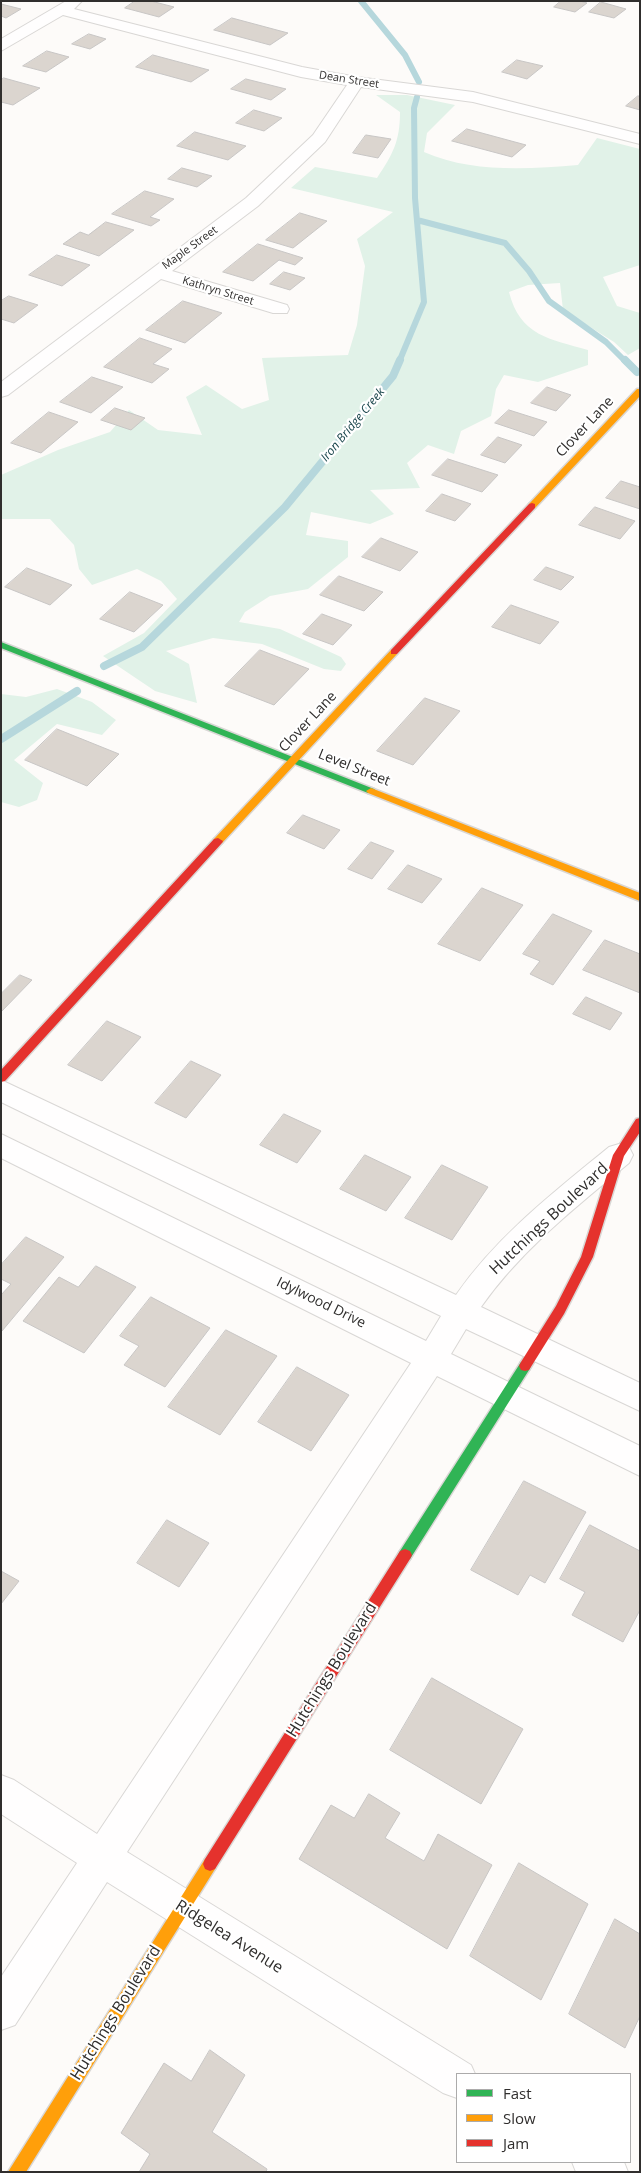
<!DOCTYPE html>
<style>
body{margin:0}
#map{position:relative;width:641px;height:2173px;overflow:hidden;background:#fdfbf9;font-family:"Open Sans",sans-serif}
canvas{display:block}
.frame{position:absolute;inset:0;border:2px solid #302e2d;pointer-events:none}
.legend{position:absolute;left:456px;top:2073px;width:175px;height:90px;box-sizing:border-box;background:#fff;border:1px solid #acabab;margin:0;padding:6px 9px;list-style:none;font-size:15px;color:#302e2d}
.legend li{display:flex;align-items:center;gap:10px;height:25px}
.legend b{width:25px;border:1px solid #acabab}
</style>
<div id="map">
<canvas width="641" height="2173"></canvas>
<div class="frame"></div>
<ul class="legend">
<li><b style="height:6px;background:#30b455"></b>Fast</li>
<li><b style="height:6px;background:#ff9f0a"></b>Slow</li>
<li><b style="height:6px;background:#e5322d"></b>Jam</li>
</ul>
</div>
<script>
const g = document.querySelector('canvas').getContext('2d');
g.lineJoin = 'round';
function fillPath(path, color) {
  g.fillStyle = color;
  g.fill(path, 'evenodd');
}
function trace(path, color, width, dash) {
  g.strokeStyle = color;
  g.lineWidth = width;
  g.lineCap = dash ? 'butt' : 'round';
  g.setLineDash(dash || []);
  g.stroke(path);
}
function write(font, color, halo, rows, align = 'center') {
  g.font = font + ' "Open Sans",sans-serif';
  g.lineWidth = 4.5;
  g.setLineDash([]);
  g.textBaseline = 'middle';
  g.strokeStyle = halo;
  g.fillStyle = color;
  for (const [text, x, y, turn = 0] of rows) {
    g.save();
    g.translate(x, y);
    g.rotate((+turn || 0) * Math.PI / 180);
    g.textAlign = isNaN(turn) ? turn : align;
    if (halo) g.strokeText(text, 0, 0);
    g.fillText(text, 0, 0);
    g.restore();
  }
}
const green = new Path2D(`
 M376,95H407L455,105L427,133L424,152C471,173 528,169 578,165L597,138L640,149V265L603,277L617,306L640,313V348L628,355L614,342L563,310L560,283L528,285L509,292C520,336 550,339 588,350V365L538,382L504,375L496,389L491,416L461,431L454,454L428,445L407,463L420,488L370,490L394,514L370,524L311,512L306,535L348,541V557L308,589L270,596L245,612L239,622L280,629L341,657L346,664L341,671L324,669L262,644L213,638L166,651L189,664L197,703L155,691L103,656L144,633L177,599L161,581L137,569L92,585L79,569L74,545L50,519H1V475L58,450L110,432L129,410L158,430L202,435L186,397L206,385L242,409L269,400L262,358L348,355L357,325L365,266L357,239L393,212L291,188L315,167L377,178C393,154 400,141 400,112Z
 M57,689L92,702L116,720L102,735L57,724L14,760L43,783L37,800L19,807L1,802V694L26,697Z`);
const streamFar1 = new Path2D(`
 M361,1L405,55L419,82
 M417,220L505,243L529,271L549,301L606,342L626,362
 M399,362L424,302L415,198L414,108L417,97`);
const stream = new Path2D(`
 M625,360L637,372
 M104,666L142,647L285,507L393,376L400,360
 M1,739L77,691`);
const building = new Path2D(`
 M135,1H151L174,7L159,17L125,8Z
 M561,1H580L587,3L575,12L554,7Z
 M601,2L626,9L614,18L589,12Z
 M1,4L21,9L6,18L1,16Z
 M232,18L288,33L270,45L214,30Z
 M89,34L106,39L90,49L72,44Z
 M47,51L69,57L46,72L23,66Z
 M153,55L209,70L191,82L136,67Z
 M517,60L543,66L527,79L502,72Z
 M4,78L40,88L13,105L1,102V80Z
 M246,79L286,89L271,100L231,89Z
 M638,96H640V110L626,106Z
 M254,110L282,118L264,131L236,123Z
 M467,129L526,145L512,157L452,141Z
 M195,132L246,146L228,160L177,146Z
 M366,135L391,139L378,158L353,153Z
 M182,168L212,176L197,187L168,179Z
 M145,191L174,199L150,217L160,220L151,226L112,214Z
 M300,213L327,221L293,248L266,240Z
 M106,222L134,230L99,256L63,244L80,232L88,235Z
 M258,244L303,258L295,265L279,260L253,281L223,272Z
 M57,255L90,265L62,286L29,275Z
 M284,272L305,278L290,290L270,284Z
 M9,296L38,305L14,323L1,319V301Z
 M183,301L222,313L185,343L146,330Z
 M140,338L172,349L153,364L169,369L152,383L104,367Z
 M92,377L123,387L91,413L60,402Z
 M547,387L571,395L556,411L531,403Z
 M115,408L145,418L131,430L101,420Z
 M509,410L547,422L534,436L495,423Z
 M49,412L78,422L41,453L11,443Z
 M498,437L522,445L505,463L481,455Z
 M448,459L498,475L482,492L432,475Z
 M621,481L640,487V509L606,498Z
 M442,494L471,504L455,521L426,511Z
 M595,507L635,521L620,539L579,525Z
 M381,538L418,552L400,571L362,557Z
 M546,567L574,577L561,590L534,580Z
 M27,568L72,585L50,605L5,587Z
 M339,576L383,592L364,611L320,595Z
 M130,592L163,605L134,632L100,619Z
 M511,605L559,622L540,644L492,627Z
 M322,614L352,625L333,645L303,634Z
 M260,650L309,669L274,705L225,686Z
 M425,698L460,711L413,765L377,751Z
 M57,729L119,754L87,786L25,760Z
 M303,815L340,830L324,849L287,833Z
 M371,842L394,851L372,879L348,869Z
 M408,865L442,879L422,903L388,889Z
 M482,888L523,905L480,961L438,944Z
 M553,914L592,931L553,985L530,974L540,961L523,954Z
 M605,940L640,954V993L583,970Z
 M20,975L32,980L1,1012V994Z
 M586,997L622,1013L610,1030L573,1014Z
 M107,1021L141,1037L102,1081L68,1065Z
 M191,1061L221,1075L186,1118L155,1103Z
 M284,1114L321,1131L297,1163L260,1145Z
 M365,1155L411,1177L386,1211L340,1189Z
 M442,1165L488,1187L452,1240L405,1218Z
 M26,1237L64,1257L2,1331L1,1295L11,1284L1,1279V1265Z
 M96,1266L136,1287L84,1353L23,1321L59,1277L78,1287Z
 M151,1297L210,1328L165,1387L124,1365L139,1346L120,1336Z
 M226,1330L277,1356L220,1435L168,1407Z
 M297,1367L349,1395L311,1451L258,1422Z
 M524,1481L586,1512L545,1583L530,1575L518,1595L471,1570Z
 M167,1520L209,1543L179,1587L137,1563Z
 M590,1525L640,1551V1610L623,1642L572,1615L585,1592L560,1579Z
 M1,1571L19,1581L1,1604Z
 M432,1678L523,1729L481,1804L390,1750Z
 M369,1794L400,1813L385,1838L424,1861L438,1834L492,1865L447,1949L299,1859L331,1805L354,1818Z
 M519,1863L588,1904L541,2000L470,1956Z
 M615,1919L640,1934V2016L625,2048L569,2014Z
 M210,2050L245,2075L212,2132L267,2169L266,2172H139L150,2154L121,2133L164,2063L191,2081Z`);
const street = new Path2D(`
 M66,1H82L74,9L302,67L357,77L473,92L640,134V144L473,102L361,87L325,142L258,206L172,271L287,305L289,309L287,313H273L161,279L8,395L1,397V382L246,198L313,135L347,85L301,77L63,15L1,51V39Z
 M1,1080L456,1295C497,1236 554,1192 609,1147L619,1144L629,1147L633,1155L629,1163C576,1207 521,1250 481,1307L640,1383V1411L466,1329L451,1354L640,1446V1476L437,1376L127,1852L471,2065L475,2074H457V2098L443,2093L107,1882L15,2025L1,2030V1977L77,1863L1,1814V1775L14,1780L97,1834L411,1363L1,1158V1134L426,1341L441,1316L1,1102Z
 M572,2162H624L628,2172H576Z`);
const fast = new Path2D(`
 M1,642L374,789L376,791L374,793H368L1,648Z
 M525,1361L529,1362L531,1366L529,1370L410,1559L405,1561L400,1559L398,1555L400,1551L521,1362Z`);
const slow = new Path2D(`
 M637,389H640V396L535,508H529V504Z
 M394,649L397,650V654L222,843H214L213,841L214,839L391,650Z
 M371,788L640,893V901L368,793L366,791Z
 M210,1857L215,1859L217,1864L215,1869L26,2172H8L205,1859Z`);
const jam = new Path2D(`
 M532,503L535,504V508L397,654H391V650L529,504Z
 M218,838L223,841L222,843L5,1081L1,1082V1070L214,839Z
 M640,1118V1132L624,1156L593,1257L564,1314L529,1370L525,1371L521,1370L519,1366L521,1362L556,1306L581,1257L613,1155L636,1119Z
 M405,1549L410,1551L412,1555L410,1559L215,1869L210,1871L205,1869L203,1864L205,1859L400,1551Z`);
const farStreetnames = [
 ["Dean Street",349,80,9],
 ["Maple Street",190,248,-36],
 ["Kathryn Street",218,291,17]
];
const farWaternames = [
 ["Iron Bridge Creek",353,425,-50]
];
const streetNames = [
 ["Clover Lane",585,427,-47],
 ["Clover Lane",308,722,-47],
 ["Level Street",354,768,22],
 ["Idylwood Drive",321,1303,26]
];
const nearStreetnames = [
 ["Hutchings Boulevard",549,1219,-43],
 ["Hutchings Boulevard",332,1670,-58],
 ["Ridgelea Avenue",229,1937,32],
 ["Hutchings Boulevard",116,2013,-58]
];
fillPath(green, '#e1f2e8');
trace(streamFar1, '#b6d7dc', 6);
trace(stream, '#b6d7dc', 8);
fillPath(building, '#dbd5cf');
trace(building, '#c8c6c5', 1);
trace(street, '#d9d7d5', 2);
trace(fast, '#d9d7d5', 3);
trace(slow, '#d9d7d5', 3);
trace(jam, '#d9d7d5', 3);
fillPath(street, '#fffefe');
fillPath(fast, '#30b455');
fillPath(slow, '#ff9f0a');
fillPath(jam, '#e5322d');
write('11px', '#302e2d', '#fff', farStreetnames);
write('italic 12px', '#19454b', '#fff', farWaternames);
write('14px', '#302e2d', '#fff', streetNames);
write('16px', '#302e2d', '#fff', nearStreetnames);
</script>
